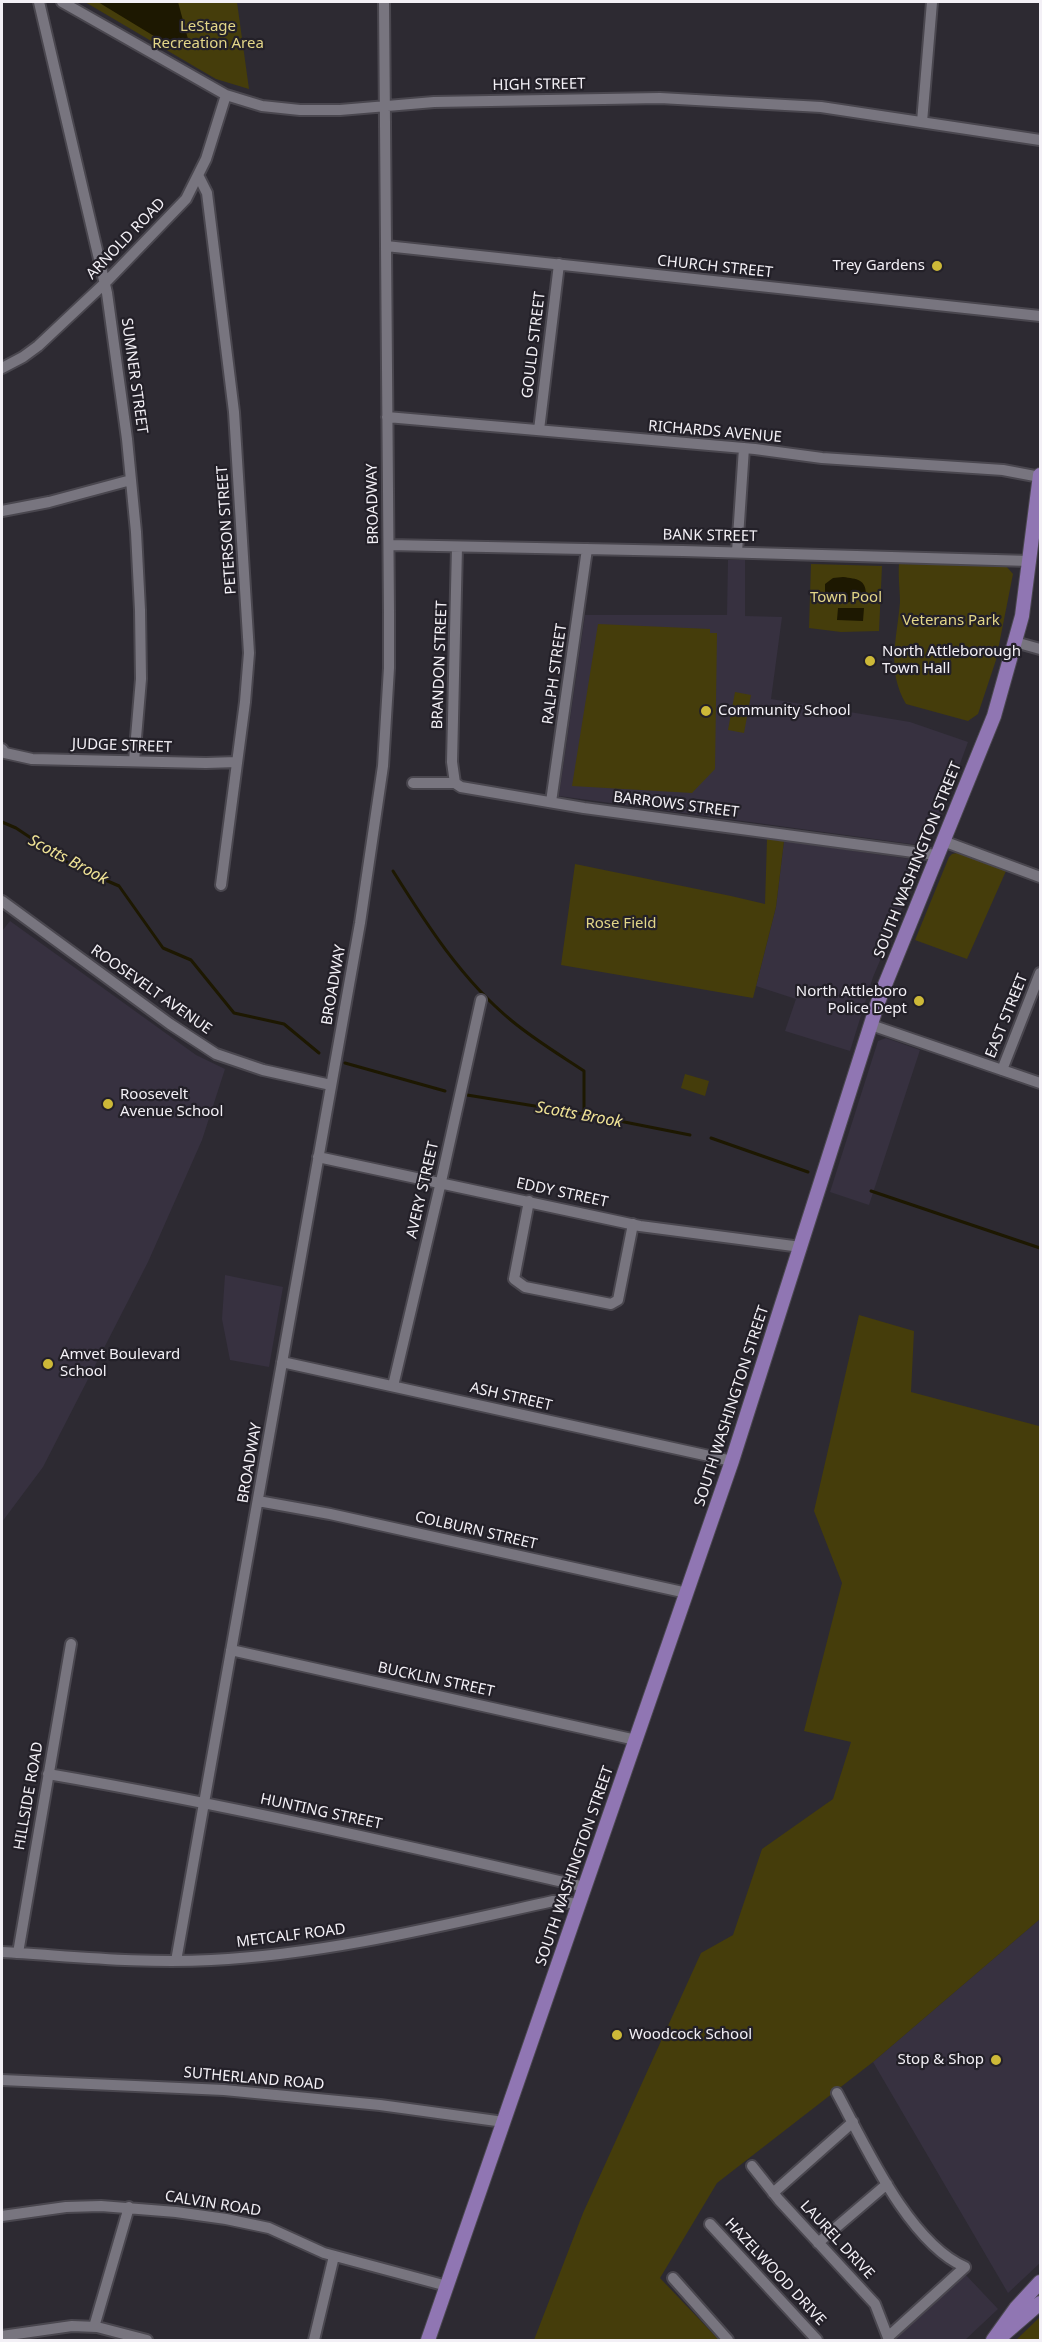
<!DOCTYPE html>
<style>
body{margin:0}
#map{position:relative;width:1042px;height:2342px;overflow:hidden;background:#2d2a32;font-family:"Noto Sans",sans-serif}
canvas{display:block}
.frame{position:absolute;inset:0;border:3px solid #f3f0f6;pointer-events:none}
</style>
<div id="map">
<canvas width="1042" height="2342"></canvas>
<div class="frame"></div>
</div>
<script>
const g = document.querySelector('canvas').getContext('2d');
g.lineJoin = 'round';
function fillPath(path, color) {
  g.fillStyle = color;
  g.fill(path, 'evenodd');
}
function trace(path, color, width, dash) {
  g.strokeStyle = color;
  g.lineWidth = width;
  g.lineCap = dash ? 'butt' : 'round';
  g.setLineDash(dash || []);
  g.stroke(path);
}
function write(font, color, halo, rows, align = 'center') {
  g.font = font + ' "Noto Sans",sans-serif';
  g.lineWidth = 4.5;
  g.setLineDash([]);
  g.textBaseline = 'middle';
  g.strokeStyle = halo;
  g.fillStyle = color;
  for (const [text, x, y, turn = 0] of rows) {
    g.save();
    g.translate(x, y);
    g.rotate((+turn || 0) * Math.PI / 180);
    g.textAlign = isNaN(turn) ? turn : align;
    if (halo) g.strokeText(text, 0, 0);
    g.fillText(text, 0, 0);
    g.restore();
  }
}
const built = new Path2D(`
 M728,560H745V616L782,617L771,699L910,722L968,742L943,810L926,846L559,796L585,615H727Z
 M784,841L910,859L917,865L919,869L873,977L850,1051L785,1031L796,999L756,986L776,907Z
 M10,921L196,1055L225,1069L202,1140L148,1262L43,1467L2,1522V931Z
 M886,1038L920,1050L869,1205L830,1192L878,1041Z
 M225,1275L283,1287L269,1367L230,1360L222,1319Z
 M1040,1919V2263L1008,2293L873,2062Z
 M964,2273L998,2309L965,2340H895L894,2337Z`);
const green = new Path2D(`
 M85,2H237L249,89L216,79L197,68Z
 M811,564L882,566L879,631L841,632L809,628Z
 M899,564L1006,566L1013,574L996,660L978,714L968,721L906,704C886,669 897,640 900,602C900,590 898,577 899,564Z
 M598,624L710,629V633H717L715,769L692,793L572,786Z
 M735,692L751,695L744,733L728,730Z
 M767,839L784,841L776,907L753,998L561,965L575,864L731,896L765,904Z
 M957,853L1006,871L967,959L915,940L949,857L952,854Z
 M685,1074L709,1081L705,1096L681,1088Z
 M859,1315L914,1331L911,1392L1039,1426L1040,1416V1919L873,2062L717,2183L660,2278L719,2340H534L583,2213L701,1953L733,1935L762,1849L833,1799L851,1742L804,1731L842,1583L814,1511Z
 M1040,2317V2340H1016Z`);
const water = new Path2D(`
 M98,2H178L188,39L180,47H172Z
 M843,577C857,579 866,579 866,595L847,603H832L825,595V584L833,578Z
 M838,608H864L863,621L837,620Z`);
const stream = new Path2D(`
 M2,822L16,828L73,866L119,886L163,948L191,960L234,1013L284,1024L319,1053
 M393,871C427,925 462,980 512,1021C535,1040 560,1055 584,1071V1114
 M345,1063L445,1091
 M467,1095L584,1114L690,1135
 M711,1138L808,1172
 M871,1191L1040,1248`);
const minor = new Path2D(`
 M39,2L107,293L127,439L136,532L140,610L141,679L134,761
 M62,2L226,95L262,106L300,110H340L434,102L660,98L821,107L1040,140
 M922,122L932,2
 M198,175L207,193L234,412L249,653L245,702L221,885
 M386,246L1040,316
 M2,368L23,357L38,346L105,283L186,199L206,159L226,95
 M387,417L755,449L822,458L1003,470L1040,477
 M539,430L559,264
 M2,511L49,502L131,480
 M389,545L683,551L1030,561
 M737,552L744,448
 M1015,642L1040,649
 M2,749L5,753L32,759L206,763L237,762
 M413,783H455L461,787L584,808L936,855
 M455,783L452,762L457,547
 M551,802L587,549
 M943,841L1040,877
 M2,901L170,1024L216,1054L263,1070L331,1085
 M871,1025L1040,1083
 M1002,1070L1040,973
 M318,1157L640,1226L801,1247
 M529,1201L514,1279L525,1287L611,1304L618,1300L633,1224
 M282,1362L732,1461
 M393,1386L440,1186L481,1000
 M258,1501L330,1514L687,1593
 M231,1650L636,1740
 M48,1774C229,1805 407,1846 585,1887
 M2,1952C71,1956 142,1964 211,1960C327,1954 440,1926 553,1901L579,1904
 M18,1953L71,1644
 M176,1961L360,923L383,766L389,668V613L384,2
 M2,2080L224,2090L380,2105L504,2122
 M837,2093C865,2145 909,2243 965,2267L888,2337
 M752,2166L779,2200L875,2304L889,2340
 M773,2193L853,2122
 M2,2216L66,2207L101,2206L176,2212L226,2219L269,2228L324,2253L447,2286
 M710,2224L817,2340
 M818,2243L887,2184
 M673,2278L728,2340
 M94,2327L129,2207
 M2,2336L72,2326L97,2327L147,2340
 M314,2340L334,2256`);
const major = new Path2D(`
 M1003,2335L1040,2303
 M428,2340L732,1461L878,1002L994,716L1022,616L1040,475
 M993,2340L1016,2308L1040,2282`);
const markers = [
 [937,266,6,"#cdb938"],
 [870,661,6,"#cdb938"],
 [706,711,6,"#cdb938"],
 [919,1001,6,"#cdb938"],
 [108,1104,6,"#cdb938"],
 [48,1364,6,"#cdb938"],
 [617,2035,6,"#cdb938"],
 [996,2060,6,"#cdb938"]
];
const parkNames = [
 ["LeStage",208,27],
 ["Recreation Area",208,44],
 ["Town Pool",846,598],
 ["Veterans Park",951,621],
 ["Rose Field",621,924]
];
const streetNames = [
 ["HIGH STREET",539,85,-1],
 ["ARNOLD ROAD",126,239,-46],
 ["CHURCH STREET",715,267,6],
 ["GOULD STREET",534,345,-83],
 ["SUMNER STREET",134,376,82],
 ["RICHARDS AVENUE",715,432,5],
 ["BROADWAY",373,504,-91],
 ["PETERSON STREET",227,530,-94],
 ["BANK STREET",710,536,1],
 ["BRANDON STREET",440,665,-88],
 ["RALPH STREET",555,674,-82],
 ["JUDGE STREET",122,746,2],
 ["BARROWS STREET",676,805,7],
 ["SOUTH WASHINGTON STREET",918,860,-68],
 ["BROADWAY",334,985,-80],
 ["ROOSEVELT AVENUE",151,990,35],
 ["EAST STREET",1007,1016,-68],
 ["AVERY STREET",423,1190,-77],
 ["EDDY STREET",562,1193,12],
 ["ASH STREET",511,1397,13],
 ["SOUTH WASHINGTON STREET",732,1406,-72],
 ["BROADWAY",250,1463,-80],
 ["COLBURN STREET",476,1531,13],
 ["BUCKLIN STREET",436,1680,12],
 ["HILLSIDE ROAD",29,1796,-80],
 ["HUNTING STREET",321,1812,12],
 ["SOUTH WASHINGTON STREET",575,1866,-71],
 ["METCALF ROAD",291,1936,-7],
 ["SUTHERLAND ROAD",254,2079,5],
 ["CALVIN ROAD",213,2204,9],
 ["LAUREL DRIVE",837,2240,47],
 ["HAZELWOOD DRIVE",775,2272,47]
];
const poiNames = [
 ["Trey Gardens",925,266,"right"],
 ["North Attleborough",882,652],
 ["Town Hall",882,669],
 ["Community School",718,711],
 ["North Attleboro",907,992,"right"],
 ["Police Dept",907,1009,"right"],
 ["Roosevelt",120,1095],
 ["Avenue School",120,1112],
 ["Amvet Boulevard",60,1355],
 ["School",60,1372],
 ["Woodcock School",629,2035],
 ["Stop & Shop",984,2060,"right"]
];
const waterNames = [
 ["Scotts Brook",68,860,28],
 ["Scotts Brook",579,1115,10]
];
fillPath(built, '#373140');
fillPath(green, '#453d0b');
fillPath(water, '#1d1801');
trace(stream, '#1d1801', 3);
trace(minor, '#4a474f', 14);
trace(major, '#4a474f', 16);
trace(minor, '#78757f', 10);
trace(major, '#9076b3', 14);
for (const [x, y, r, color] of markers) {
  const dot = new Path2D();
  dot.arc(x, y, r, 0, 2 * Math.PI);
  g.fillStyle = color;
  g.fill(dot);
  trace(dot, '#232028', 2);
}
write('15px', '#e3d688', '#232028', parkNames);
write('15px', '#f3f0f6', '#232028', streetNames);
write('15px', '#f3f0f6', '#232028', poiNames, 'left');
write('italic 16px', '#f1e496', '#232028', waterNames);
</script>
